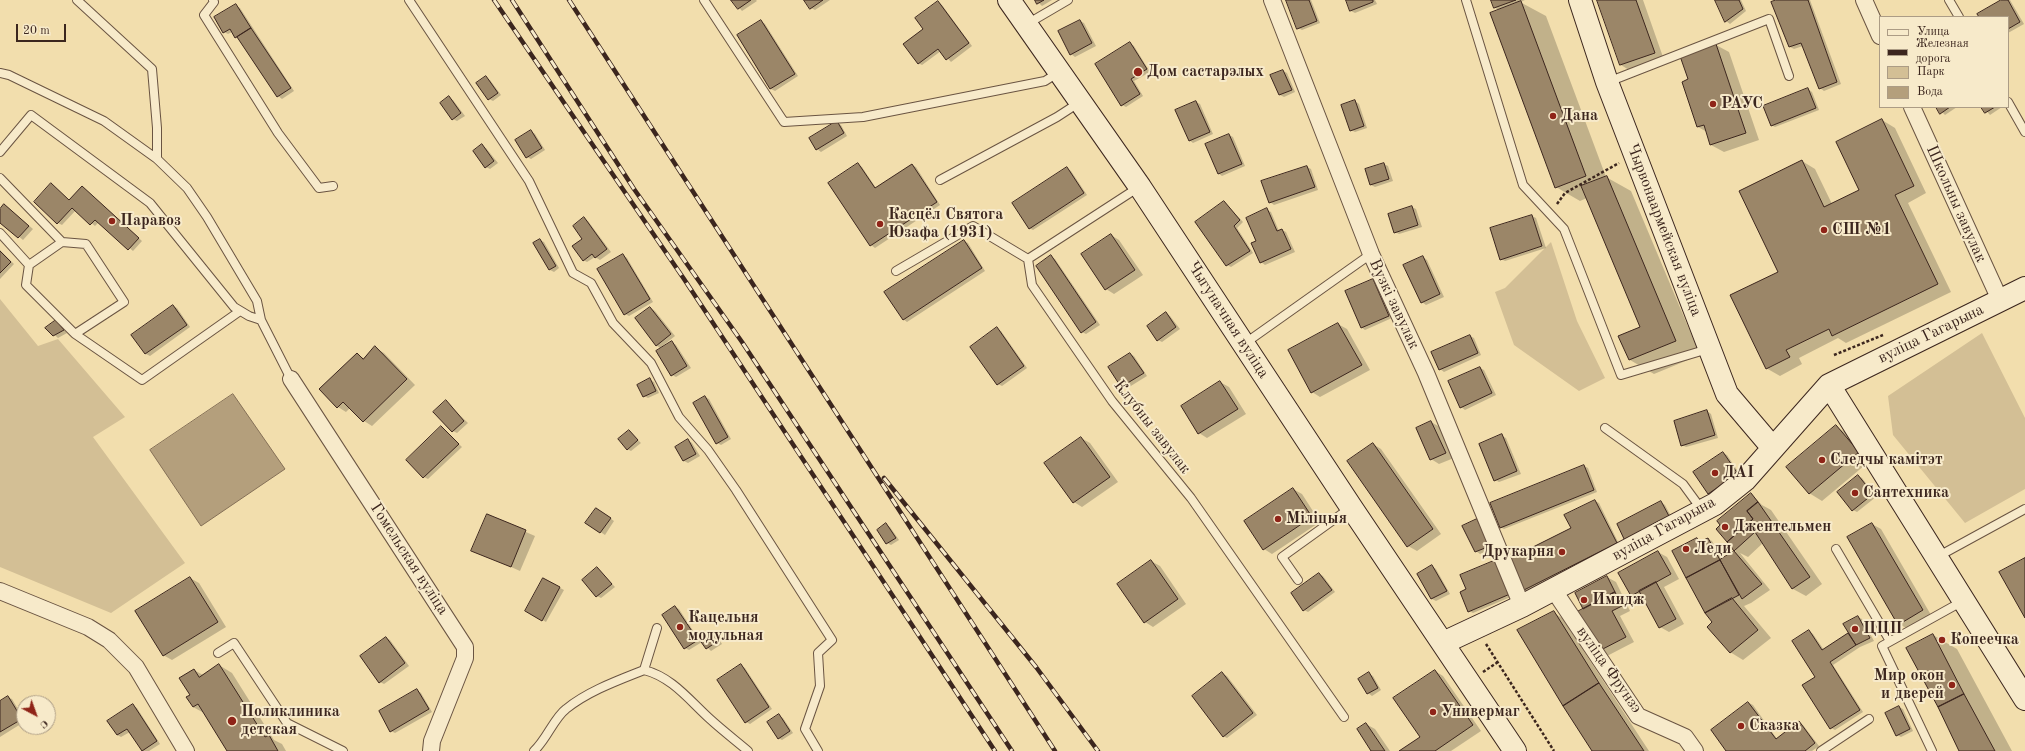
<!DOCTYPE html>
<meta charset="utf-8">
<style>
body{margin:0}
#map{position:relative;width:2025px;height:751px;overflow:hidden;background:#f2dead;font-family:"Old Standard TT",serif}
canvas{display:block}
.legend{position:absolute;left:1879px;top:16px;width:130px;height:92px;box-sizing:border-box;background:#f7eaca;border:1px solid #ac9c85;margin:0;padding:5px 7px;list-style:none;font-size:12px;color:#3c261e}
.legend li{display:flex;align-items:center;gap:8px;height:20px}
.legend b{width:20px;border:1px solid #ac9c85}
.north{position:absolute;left:16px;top:695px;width:40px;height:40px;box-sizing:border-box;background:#f7eaca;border:1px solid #ac9c85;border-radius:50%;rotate:139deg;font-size:11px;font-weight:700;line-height:16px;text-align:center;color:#3c261e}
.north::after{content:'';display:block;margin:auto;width:14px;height:18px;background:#8f2418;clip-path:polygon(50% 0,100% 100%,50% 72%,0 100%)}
.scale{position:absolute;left:16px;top:24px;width:50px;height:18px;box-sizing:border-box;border:2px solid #3c261e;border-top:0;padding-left:5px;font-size:12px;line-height:14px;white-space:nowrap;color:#3c261e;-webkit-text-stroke:3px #f7eaca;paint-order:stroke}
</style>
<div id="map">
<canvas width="2025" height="751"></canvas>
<ul class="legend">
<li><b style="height:5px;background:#f7eaca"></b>Улица</li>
<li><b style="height:5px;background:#3c261e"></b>Железная дорога</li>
<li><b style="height:11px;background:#d3bf95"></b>Парк</li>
<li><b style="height:11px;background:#b49f7c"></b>Вода</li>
</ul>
<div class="north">С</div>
<div class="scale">20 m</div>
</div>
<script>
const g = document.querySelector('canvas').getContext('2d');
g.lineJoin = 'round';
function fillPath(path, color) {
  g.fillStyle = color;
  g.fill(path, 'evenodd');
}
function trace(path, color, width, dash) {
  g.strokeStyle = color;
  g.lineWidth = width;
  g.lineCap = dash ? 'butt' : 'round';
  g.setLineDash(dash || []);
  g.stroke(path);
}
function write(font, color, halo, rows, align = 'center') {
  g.font = font + ' "Old Standard TT",serif';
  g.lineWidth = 4;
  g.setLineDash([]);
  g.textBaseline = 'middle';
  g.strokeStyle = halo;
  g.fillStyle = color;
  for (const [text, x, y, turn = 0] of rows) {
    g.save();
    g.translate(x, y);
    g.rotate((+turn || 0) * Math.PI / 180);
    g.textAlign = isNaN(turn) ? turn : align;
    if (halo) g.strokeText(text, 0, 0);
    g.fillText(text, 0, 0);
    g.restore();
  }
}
const green = new Path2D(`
 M1551,242L1577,321L1605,378L1579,391L1514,345L1495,292L1505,288Z
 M0,299L38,346L58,339L125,417L93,437L185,563L111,613L0,567Z
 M1982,333L2025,418V489L1965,523L1893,435L1888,396Z`);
const water = new Path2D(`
 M233,394L285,469L201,526L150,450Z`);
const shadow = new Path2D(`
 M732,0H756L757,1L742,11Z
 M806,0H830L815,10L811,8Z
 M1036,0H1052L1042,6Z
 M1287,0H1311L1320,23L1302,30L1298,28Z
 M1347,0H1375L1377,4L1355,13L1351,11Z
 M1492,0H1525L1520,2L1546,16L1606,177L1631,191L1700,355L1654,374L1630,360L1641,327L1587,198L1580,201L1556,187L1499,10L1494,7Z
 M1598,0H1643L1663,57L1629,70L1621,65Z
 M1716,0H1741L1746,11L1730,24L1726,21Z
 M1779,0H1810L1841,84L1824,91L1820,88L1803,46L1794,49L1790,47L1772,2Z
 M2003,0H2010L2024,24L2008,33V17H1980Z
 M938,2L942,5L972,46L951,62L941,51L922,65L918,63L925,29Z
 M236,6L240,8L294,91L282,99L278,96L240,40L236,37L232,32L228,34L224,32Z
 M761,21L765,24L798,76L775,91L771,89L738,36Z
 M1080,21L1084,23L1096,46L1075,57L1071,54Z
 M1130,43L1134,46L1150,72L1134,81L1143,96L1126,107L1122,105Z
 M1716,45L1729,52L1759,140L1724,152L1711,145L1707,132L1698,127L1684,82L1689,80Z
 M1283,71L1287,73L1295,92L1284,97L1280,95Z
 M486,78L490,80L501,95L493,101L489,99Z
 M1808,89L1812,92L1819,110L1775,127L1771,125Z
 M449,98L453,100L465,116L457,121L453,119Z
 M1355,101L1359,104L1367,128L1355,132L1351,130Z
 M1196,102L1200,104L1213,134L1193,143L1189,140Z
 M1937,107H1957L1945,115Z
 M1983,107H2002L1990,115Z
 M1882,120L1895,128L1926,193L1908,203L1951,292L1846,343L1838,338L1799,358L1802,364L1780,376L1766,368L1779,273L1802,161L1815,169L1832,204L1860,190Z
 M837,123L841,125L847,136L821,152L817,149Z
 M531,131L535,134L545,150L531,159L527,157Z
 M1229,135L1233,137L1245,166L1222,176L1218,173Z
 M482,146L486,148L498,163L490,169L486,167Z
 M858,164L862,167L876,188L912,165L916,167L940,205L875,248L871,245Z
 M1384,164L1388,166L1393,181L1375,187L1371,185Z
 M1307,167L1311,169L1318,190L1274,205L1270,202Z
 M1067,168L1071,171L1087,195L1033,230L1029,228Z
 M82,187L142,241L133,251L99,222L95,226L76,210L62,225L58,223L70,201Z
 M1224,202L1243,222L1237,228L1253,253L1231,267L1227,265Z
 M5,205L33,229L23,240L0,221V211Z
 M1412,207L1416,209L1422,227L1399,234L1395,232Z
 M1267,210L1271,212L1279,231L1282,230L1286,232L1295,252L1265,265L1261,262L1257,242Z
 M1532,216L1536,218L1546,248L1505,261L1501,259L1491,229Z
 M584,218L588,221L611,252L600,260L595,257L587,262L583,260Z
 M1111,235L1119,240L1143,275L1114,294L1106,289Z
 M540,240L544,242L559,268L554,272L550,270Z
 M964,241L968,243L985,271L907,322L903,319Z
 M0,250L14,264L0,279Z
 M623,255L627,258L653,302L629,316L625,314Z
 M1051,257L1055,259L1100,325L1086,334L1082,332Z
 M1423,257L1427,260L1444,297L1426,305L1422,302Z
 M1373,280L1377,283L1392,318L1365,330L1361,327Z
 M173,306L177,308L190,327L150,356L146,354L132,335Z
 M651,308L655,311L675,336L660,348L656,345Z
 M1166,313L1170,316L1180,329L1162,342L1158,340Z
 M56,321L67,333L58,338L47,328Z
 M1338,324L1347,329L1370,370L1320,397L1312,392L1289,351Z
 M997,329L1001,331L1027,368L1002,386L998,384Z
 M1470,336L1474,338L1481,355L1444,372L1440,369Z
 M672,342L676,345L691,368L676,377L672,375Z
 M376,348L384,353L415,385L372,426L364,421L350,408L346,412L338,407L357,354L365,359Z
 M1130,354L1134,356L1147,376L1126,389L1122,387L1110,367Z
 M1480,368L1484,370L1496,395L1465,410L1461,407L1449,382Z
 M650,380L654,382L659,393L648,398L644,396Z
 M1220,382L1229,387L1246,414L1207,438L1199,433Z
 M705,397L709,399L731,439L721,445L717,443Z
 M446,402L468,423L457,433L453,431Z
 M1707,411L1711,414L1718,438L1686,447L1682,445Z
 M1431,422L1440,427L1454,458L1439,464L1431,459Z
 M441,427L462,447L428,479L424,477Z
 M1836,427L1849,434L1871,460L1822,501L1809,493Z
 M629,431L641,443L631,451L627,449Z
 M1502,436L1506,438L1521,474L1499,482L1495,480Z
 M1081,438L1090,443L1118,482L1082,507L1074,502Z
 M688,440L692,443L700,456L688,463L684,461Z
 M1373,444L1381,449L1441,534L1417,551L1408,546L1348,461Z
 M1723,453L1727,455L1741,476L1713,496L1709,494L1694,472Z
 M1584,466L1588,468L1597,492L1504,529L1500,527Z
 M1858,476L1862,478L1876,497L1857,512L1853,510Z
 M1293,489L1302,494L1320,522L1272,554L1264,549Z
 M1751,494L1762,505L1771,510L1822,584L1806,596L1793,589L1763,543L1748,557L1740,553L1770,590L1751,603L1744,606L1771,638L1743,660L1730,652L1697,539L1701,542L1708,539L1712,541L1722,560L1736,551L1717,529Z
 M1595,501L1599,503L1620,546L1527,593L1523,591Z
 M1661,502L1665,505L1673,520L1626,540Z
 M600,511L614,521L605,535L587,523Z
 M487,515L535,536L520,571L473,550Z
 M1477,520L1481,523L1493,548L1480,554L1476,551Z
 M1872,524L1881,529L1931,615L1908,629L1899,624Z
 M886,525L890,527L899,540L891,545L887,543Z
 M1658,552L1667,557L1679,579L1664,587L1684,624L1669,632L1660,627L1644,598L1640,600L1631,595Z
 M1151,561L1160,566L1186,604L1153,627L1145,622Z
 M1432,566L1436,569L1450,594L1436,601L1432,599L1418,574Z
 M597,568L615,587L601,598L597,596Z
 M1319,574L1323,576L1335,592L1308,612L1304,610Z
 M1462,576L1513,596L1473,613L1469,611L1467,590Z
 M1607,577L1616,582L1630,611L1620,616L1634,642L1607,656L1598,651L1584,609Z
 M190,578L199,583L226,627L172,660L163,655Z
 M543,579L564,590L546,622L526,610Z
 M675,607L679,609L699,640L712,632L716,634L722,644L711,651L702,642L689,650L685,648Z
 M1554,613L1562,618L1649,751H1594Z
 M1858,617L1862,619L1874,641L1860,647L1833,665L1863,712L1835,730L1831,728L1816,677L1809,631L1813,634L1824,650L1849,634Z
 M1933,635L1957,649L2012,751H1960L1908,648Z
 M386,638L390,640L409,666L384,684L380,682Z
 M219,665L232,673L274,740L282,744L286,751H228L204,713L193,707L191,695L194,670L203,675Z
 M741,666L745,668L772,709L750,724L746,722Z
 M1435,671L1443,676L1481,731L1451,751H1401L1421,737Z
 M1223,674L1227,676L1257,715L1227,738L1223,736Z
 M1369,674L1373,676L1381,690L1372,696L1368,693L1360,679Z
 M417,690L421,693L432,712L395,733L391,731Z
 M8,697L12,699L24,719V722L0,737V702Z
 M1749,703L1753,705L1777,739L1799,722L1803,725L1819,746L1812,751H1727Z
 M133,706L137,708L160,744L149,751H142L130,732L121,737L117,735Z
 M1899,707L1903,709L1913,731L1901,737L1897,735Z
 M779,716L783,718L793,733L782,740L778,738Z
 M1366,724L1375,729L1390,751H1373Z`);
const building = new Path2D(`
 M731,0H751L738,9Z
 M804,0H823L810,9Z
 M1035,0H1044L1037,4Z
 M1286,0H1309L1317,21L1297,29Z
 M1346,0H1373V2L1350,11Z
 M1491,0H1516L1494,8Z
 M1597,0H1636L1655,53L1620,65Z
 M1715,0H1739L1743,9L1725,22Z
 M1776,0H1808L1837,82L1819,89L1801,43L1789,47L1771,2Z
 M2001,0H2008L2020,22L2008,29V17H1979L1977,14Z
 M938,1L969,43L946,60L938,49L918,64L903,44L923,29L915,18Z
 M1521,1L1586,176L1555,188L1490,13Z
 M236,4L251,28L235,38L230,29L223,33L214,17Z
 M761,20L795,74L770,89L737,35Z
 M1080,20L1092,43L1070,55L1058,31Z
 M251,28L291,88L277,97L237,37Z
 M1130,42L1147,69L1131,79L1140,94L1121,106L1095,64Z
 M1716,44L1746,133L1710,145L1704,125L1697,127L1682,82L1688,79L1680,56Z
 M1283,70L1292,90L1279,95L1270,75Z
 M486,76L498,93L488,100L476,83Z
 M1808,88L1816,108L1771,126L1763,106Z
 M449,96L461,113L452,120L440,103Z
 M1355,100L1364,126L1350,131L1341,105Z
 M1196,101L1210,132L1189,141L1175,110Z
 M1936,107H1950L1940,114Z
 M1981,107H1995L1985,113Z
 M1882,119L1914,186L1895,195L1938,284L1832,336L1829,329L1786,350L1790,357L1766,369L1730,295L1778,272L1739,191L1802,160L1824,207L1859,190L1836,142Z
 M837,121L844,133L816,150L809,138Z
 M531,130L542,148L526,158L515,140Z
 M1229,134L1242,164L1218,174L1205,144Z
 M482,144L494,161L485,168L473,151Z
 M858,163L875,188L912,164L937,202L870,246L828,183Z
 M1384,163L1389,179L1370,185L1365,169Z
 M1307,166L1315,187L1269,203L1261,181Z
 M1067,167L1084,193L1029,229L1012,203Z
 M1607,176L1676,341L1629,360L1618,336L1640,327L1581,186Z
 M51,183L69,200L82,186L139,238L128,250L95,220L90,225L72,208L57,224L34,202Z
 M1224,201L1240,220L1234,226L1250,251L1226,266L1195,222Z
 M4,204L29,226L18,238L0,223V209Z
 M1412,206L1418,225L1394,233L1388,214Z
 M1267,208L1277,231L1282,229L1291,249L1260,263L1251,243L1256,241L1246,218Z
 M1532,215L1542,246L1500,260L1490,228Z
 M584,217L607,249L595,258L592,254L583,261L572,246L582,239L573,226Z
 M1111,234L1135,270L1105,290L1081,254Z
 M540,239L556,266L549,270L533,243Z
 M964,240L982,268L903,320L884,292Z
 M0,251L11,262L0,273Z
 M623,254L650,299L624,315L597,269Z
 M1051,255L1096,322L1081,333L1036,266Z
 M1423,256L1440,294L1421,303L1403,265Z
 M1373,279L1389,316L1361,328L1345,291Z
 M173,305L187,325L145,354L131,335Z
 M650,307L671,334L656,346L635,318Z
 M1166,312L1176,327L1157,341L1147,326Z
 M56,320L64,330L53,336L45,328Z
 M1338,323L1362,365L1311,393L1288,350Z
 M997,327L1024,366L997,385L970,347Z
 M1470,335L1478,353L1439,370L1431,352Z
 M672,341L687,366L671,376L656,351Z
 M375,346L407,379L363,422L343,402L337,408L319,389L357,353L363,359Z
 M1130,353L1144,373L1121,387L1108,367Z
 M1480,367L1492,393L1460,408L1448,381Z
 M650,378L656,391L643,397L637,385Z
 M1220,381L1238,409L1198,434L1181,406Z
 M705,396L728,437L716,444L693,403Z
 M446,400L464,421L452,432L433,412Z
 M1707,410L1715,435L1681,446L1674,421Z
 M1431,421L1446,453L1430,460L1416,428Z
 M1836,425L1859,452L1809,494L1786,467Z
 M441,426L459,444L423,478L406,460Z
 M629,430L638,440L627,450L618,439Z
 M1502,434L1517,471L1494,481L1479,444Z
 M1081,437L1110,477L1073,503L1044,463Z
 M688,439L696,454L683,461L675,447Z
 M1373,443L1433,529L1407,547L1347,461Z
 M1723,452L1738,474L1708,494L1693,472Z
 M1584,465L1594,490L1500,528L1490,503Z
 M1858,475L1873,494L1852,511L1837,492Z
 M1293,488L1312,517L1263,550L1244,521Z
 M1751,493L1758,502L1747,511L1753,519L1727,542L1716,529L1720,525L1717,521Z
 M1595,500L1617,543L1522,591L1507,560L1571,528L1564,515Z
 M1661,501L1670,518L1625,541L1617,524Z
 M1758,502L1810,577L1792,589L1755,532L1734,551L1727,542L1753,519L1747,511Z
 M596,508L611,518L600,533L585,523Z
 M487,514L526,530L511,567L471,551Z
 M1477,519L1490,546L1475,552L1462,526Z
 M886,523L896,538L886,544L877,530Z
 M1872,523L1923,610L1898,625L1847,537Z
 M1697,538L1699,542L1708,538L1720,560L1686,578L1672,551Z
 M1658,551L1671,574L1631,596L1618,573Z
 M1734,551L1762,584L1742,599L1720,560Z
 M2025,558V618L1999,572Z
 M1151,560L1178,599L1144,623L1117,584Z
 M1496,560L1510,594L1468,612L1460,592L1466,589L1460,575Z
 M1720,560L1739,595L1705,613L1686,578Z
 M1432,565L1447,591L1431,599L1417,574Z
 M597,567L612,584L596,597L582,580Z
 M1319,573L1332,590L1303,611L1291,593Z
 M1607,576L1615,592L1583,609L1575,593Z
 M190,577L218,622L163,656L135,611Z
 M543,578L560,587L542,621L525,611Z
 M1656,582L1676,619L1659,628L1639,591Z
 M1615,592L1622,606L1612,611L1626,637L1597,652L1577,612Z
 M1732,598L1758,630L1730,653L1707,627L1712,622L1705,613Z
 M675,606L698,640L684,649L662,615Z
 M1554,611L1599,683L1563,706L1517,630Z
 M1858,616L1870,638L1856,645L1843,624Z
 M1809,630L1822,650L1848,633L1856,645L1830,662L1860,710L1830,729L1802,685L1815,677L1792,641Z
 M712,631L718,641L706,649L699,639Z
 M1933,634L1964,694L1938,707L1906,648Z
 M386,637L405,663L379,683L360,656Z
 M219,664L265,737L269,735L278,751H227L198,704L193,707L186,697L190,695L179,678L194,669L199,677Z
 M741,664L769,707L745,723L717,680Z
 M1435,670L1473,725L1435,751H1399L1420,737L1393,698Z
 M1222,672L1253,713L1223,737L1192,696Z
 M1369,672L1378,688L1367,694L1358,679Z
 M1599,683L1644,751H1592L1563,706Z
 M417,689L429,709L390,732L379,711Z
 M1964,694L1995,751H1959L1938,707Z
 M8,696L22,719L0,732V701Z
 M1748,702L1776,739L1799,721L1815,743L1805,751H1726L1711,730Z
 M133,704L157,741L142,751L127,729L117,735L107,721Z
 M1899,706L1910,729L1896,736L1885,713Z
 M779,714L790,731L778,739L767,722Z
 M1366,723L1385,751H1371L1357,729Z`);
const path = new Path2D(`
 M1557,204L1565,193L1619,163
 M1834,355L1883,335
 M1486,644L1554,751
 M1483,672L1498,662`);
const lane = new Path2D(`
 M77,0L152,69L157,128V159L187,188L207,217L257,301L261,320L291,379
 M213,0L214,2L204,15L278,133L319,188L333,186
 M409,0L529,181L573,273L591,283L613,323L651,363L679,417L708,450L736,490L832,640L818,653L820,686L805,729L818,751
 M704,0L784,122L863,117L1045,81L1059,72
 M1466,0L1523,185L1564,229L1621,375L1708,349
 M1949,0L1959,17
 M1027,24L1068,0
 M0,73L9,75L104,121L157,159
 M1608,82L1769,19L1789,76
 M2008,102L2025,132
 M0,152L31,115L150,203L234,307L249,316L261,320
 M0,178L62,242L29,265L0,233
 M940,180L1057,117L1080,102
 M1139,187L1028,259L1032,285L1112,401L1191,498L1344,717
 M29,265L26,285L75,334L124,302L86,244L62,242
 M896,271L973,226L1028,259
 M75,334L142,380L240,311
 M1244,344L1371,254
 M1605,428L1683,484L1702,510
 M1836,549L1890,641
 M1937,557L2025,509
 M1298,580L1282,557L1350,508
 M218,653L234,643L287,723L343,751
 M644,670C672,677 689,700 710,719C722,730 735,740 748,751
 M534,751C547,739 554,718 566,709C588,691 619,680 644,670L657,628
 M1821,751L1869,719
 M1932,751L1882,646L1963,601`);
const street = new Path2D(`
 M1272,0L1371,254L1426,373L1522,606
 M1864,0L1880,36
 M1912,107L2000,300
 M291,379L465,647V658L432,741L431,751
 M1553,589L1638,716L1685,737L1695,751
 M0,591L88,627L109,640L136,667L186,751`);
const secondary = new Path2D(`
 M1009,0L1140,187L1351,507L1515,751
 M1580,0L1607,82L1727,394L1772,447
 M1829,385L2025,699
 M1443,643L1522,606L1715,504L1745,480L1829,385L2025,288`);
const rail = new Path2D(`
 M494,0L684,279L995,751
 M512,0L634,189L742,342L1012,751
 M569,0L1055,751
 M884,478L1036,667L1098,751`);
const markers = [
 [1138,72,5,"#8f2418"],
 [1713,104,4,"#8f2418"],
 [1553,116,4,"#8f2418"],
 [112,221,4,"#8f2418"],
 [880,224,4,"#8f2418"],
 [1824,230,4,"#8f2418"],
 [1822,460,4,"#8f2418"],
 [1715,473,4,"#8f2418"],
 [1855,493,4,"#8f2418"],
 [1278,519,4,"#8f2418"],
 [1725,527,4,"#8f2418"],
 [1686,549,4,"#8f2418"],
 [1562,552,4,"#8f2418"],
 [1584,600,4,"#8f2418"],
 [680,627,4,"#8f2418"],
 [1855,629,4,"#8f2418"],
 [1942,640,4,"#8f2418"],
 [1952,685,4,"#8f2418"],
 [1433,712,4,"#8f2418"],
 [232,721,5,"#8f2418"],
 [1741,726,4,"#8f2418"]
];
const poiNames = [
 ["Дом састарэлых",1147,72],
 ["РАУС",1721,104],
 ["Дана",1561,116],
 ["Касцёл Святога",888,215],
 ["Юзафа (1931)",888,233],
 ["Паравоз",120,221],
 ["СШ №1",1832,230],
 ["Следчы камітэт",1830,460],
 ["ДАІ",1723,473],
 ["Сантехника",1863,493],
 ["Міліцыя",1286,519],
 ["Джентельмен",1733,527],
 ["Леди",1694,549],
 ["Друкарня",1554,552,"right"],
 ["Имидж",1592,600],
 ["Кацельня",688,618],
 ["модульная",688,636],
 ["ЦЦП",1863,629],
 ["Копеечка",1950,640],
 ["Мир окон",1944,676,"right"],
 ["и дверей",1944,694,"right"],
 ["Поликлиника",241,712],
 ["детская",241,730],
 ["Универмаг",1441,712],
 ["Сказка",1749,726]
];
const streetNames = [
 ["Школьны завулак",1956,204,66],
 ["Чырвонаармейская вуліца",1664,230,69],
 ["Вузкі завулак",1394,304,65],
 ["Чыгуначная вуліца",1228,320,57],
 ["вуліца Гагарына",1931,334,-26],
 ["Клубны завулак",1152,427,52],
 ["вуліца Гагарына",1664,529,-29],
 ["Гомельская вуліца",409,559,57],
 ["вуліца Фрунзэ",1609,670,55]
];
fillPath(green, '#d3bf95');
fillPath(water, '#b49f7c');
trace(water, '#846f56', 1);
fillPath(shadow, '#0003');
fillPath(building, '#9b8668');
trace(building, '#3c261e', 1);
trace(lane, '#6a5442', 10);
trace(street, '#6a5442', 18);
trace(secondary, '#3c261e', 24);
trace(path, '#3c261e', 2.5, [3, 2]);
trace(lane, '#f7eaca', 8);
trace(street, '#f7eaca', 16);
trace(secondary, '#f7eaca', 22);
trace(rail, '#3c261e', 4.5);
trace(rail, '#f7eaca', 3, [9]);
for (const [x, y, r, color] of markers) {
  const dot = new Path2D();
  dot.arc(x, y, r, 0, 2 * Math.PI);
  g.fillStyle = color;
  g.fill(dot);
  trace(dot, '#f7eaca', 1.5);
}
write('bold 16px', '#3c261e', '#f7eaca', poiNames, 'left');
write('16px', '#3c261e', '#f7eaca', streetNames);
</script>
